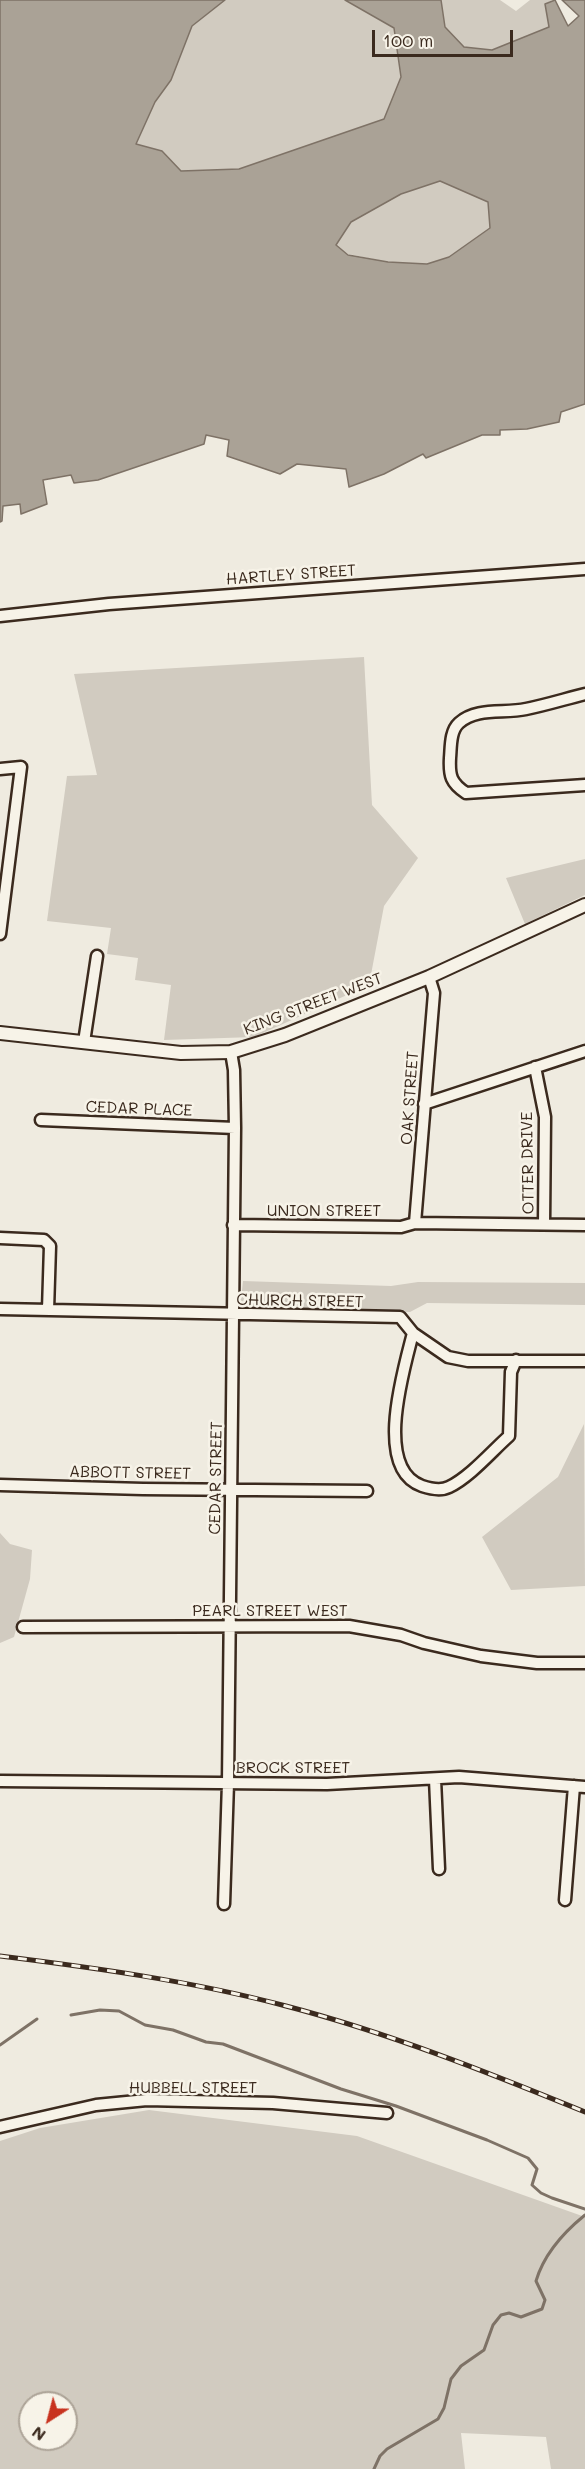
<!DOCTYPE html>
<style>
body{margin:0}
#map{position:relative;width:585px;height:2469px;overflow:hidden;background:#efebe0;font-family:Mali,sans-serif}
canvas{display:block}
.north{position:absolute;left:18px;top:2391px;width:60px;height:60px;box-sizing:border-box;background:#f7f3e8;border:2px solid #aca397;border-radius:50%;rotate:216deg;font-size:16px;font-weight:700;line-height:24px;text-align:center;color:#3b2a1e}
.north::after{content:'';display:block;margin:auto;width:21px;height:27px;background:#c8321e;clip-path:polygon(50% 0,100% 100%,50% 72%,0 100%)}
.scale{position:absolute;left:372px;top:30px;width:141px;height:27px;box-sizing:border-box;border:3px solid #3b2a1e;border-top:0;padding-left:8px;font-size:18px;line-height:21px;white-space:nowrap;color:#3b2a1e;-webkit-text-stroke:4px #f7f3e8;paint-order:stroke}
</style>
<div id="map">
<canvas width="585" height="2469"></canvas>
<div class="north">N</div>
<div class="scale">100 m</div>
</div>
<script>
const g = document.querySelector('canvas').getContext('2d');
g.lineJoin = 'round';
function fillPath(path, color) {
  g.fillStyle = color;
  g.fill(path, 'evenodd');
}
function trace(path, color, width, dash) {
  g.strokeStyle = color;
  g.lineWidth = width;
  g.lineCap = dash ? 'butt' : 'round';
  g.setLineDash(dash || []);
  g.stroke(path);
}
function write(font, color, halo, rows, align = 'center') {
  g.font = font + ' Mali,sans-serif';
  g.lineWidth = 5;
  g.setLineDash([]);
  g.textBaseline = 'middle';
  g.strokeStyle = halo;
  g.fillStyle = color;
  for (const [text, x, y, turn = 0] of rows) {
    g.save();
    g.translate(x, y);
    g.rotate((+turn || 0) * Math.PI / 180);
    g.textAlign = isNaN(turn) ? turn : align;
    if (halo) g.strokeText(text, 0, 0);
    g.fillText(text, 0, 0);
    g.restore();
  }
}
const green = new Path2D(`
 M225,0H345L394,28L401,77L384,120L239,169L181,171L162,151L136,144L155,102L171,80L192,26Z
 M441,0H500L516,11L530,0H553L545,4L549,27L492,50L464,47L445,27Z
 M440,181L488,202L490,228L449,257L427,264L388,262L348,254L335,245L351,222L401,194Z
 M364,657L372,805L418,858L384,906L369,985L254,1037L164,1040L171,985L135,980L138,958L107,954L111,928L47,921L67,776L97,775L74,674Z
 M585,859V895L525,924L506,878Z
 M243,1281L391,1286L418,1282L585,1283V1305L427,1303L410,1312L240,1309Z
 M584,1424L585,1586L511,1590L482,1537L558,1477Z
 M0,1533L10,1544L32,1550L30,1579L14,1637L0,1643Z
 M149,2110L357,2136L585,2217V2469H551L546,2437L461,2433L465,2469H0V2141L40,2128ZM30,2403H66V2439H30Z`);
const water = new Path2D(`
 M0,0H225L192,26L171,80L155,102L136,144L162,151L181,171L239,169L384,119L401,77L394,28L345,0H441L445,27L464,47L492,50L549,27L545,4L555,0L568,26L579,16L562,0H585V404L561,412L559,422L527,429L500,430V435H482L426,458L423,454L384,474L349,487L346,469L297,464L280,474L227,456L229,440L206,435L204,444L98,480L74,483L71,475L43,480L47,504L21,514L20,504L3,506L2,521L0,522ZM440,181L488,202L490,228L449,257L427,264L388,262L348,255L336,245L351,222L401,194Z`);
const stream = new Path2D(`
 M71,2015L100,2010L119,2011L145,2025L173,2030L206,2042L223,2044L341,2089L396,2106L487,2140L528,2158L537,2169L532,2185L541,2193L552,2198L585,2209
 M0,2045L37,2019
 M374,2469L380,2456L387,2449L438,2419L444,2408L451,2379L461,2366L484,2350L493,2325L501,2315L509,2313L521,2317L542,2309L545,2300L536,2281C544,2254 564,2232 585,2215`);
const minor = new Path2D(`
 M0,616L109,604L585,569
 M585,694C565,699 546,705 526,709C504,714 477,707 459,723C450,731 451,747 450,758C449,776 451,783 466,793L585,785
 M0,769L21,767L0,934
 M84,1042L97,956
 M535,1067L545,1117L544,1224
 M424,1104L585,1051
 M41,1120L235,1128
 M415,1223L434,993L429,977
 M233,1225L401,1227L415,1223L585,1225
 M0,1238L44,1240L50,1246L48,1310
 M0,1309L400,1317L413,1333L448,1357L468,1361H585
 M413,1333C404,1369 373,1469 422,1486C431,1489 441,1491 449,1487C470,1477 492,1451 509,1436L511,1372L516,1360
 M0,1485L143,1489L367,1491
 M23,1627L349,1626L401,1635L424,1643L481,1656L537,1663H585
 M435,1779L439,1869
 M0,1781L327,1784L459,1777L585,1787
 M565,1900L574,1786
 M224,1904L228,1783L235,1128L234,1070L231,1052
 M0,2127L96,2105L147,2100L273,2103L387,2113`);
const major = new Path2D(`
 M0,1033L181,1053L231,1052L285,1035L429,977L585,905`);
const rail = new Path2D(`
 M0,1956C96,1968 192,1981 286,2006C389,2033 487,2072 585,2112`);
const streetNames = [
 ["HARTLEY STREET",291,575,-4],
 ["KING STREET WEST",313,1004,-21],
 ["OAK STREET",410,1098,-86],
 ["CEDAR PLACE",139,1109,2],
 ["OTTER DRIVE",528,1163,-91],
 ["UNION STREET",324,1211],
 ["CHURCH STREET",300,1301,1],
 ["ABBOTT STREET",130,1473,1],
 ["CEDAR STREET",216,1478,-89],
 ["PEARL STREET WEST",270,1611],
 ["BROCK STREET",293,1768],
 ["HUBBELL STREET",193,2088]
];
fillPath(green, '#d1cbc0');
fillPath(water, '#aaa296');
trace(water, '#7e7266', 1.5);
trace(stream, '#7e7266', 3);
trace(minor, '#3b2a1e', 15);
trace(major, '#3b2a1e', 16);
trace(minor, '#f7f3e8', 10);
trace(major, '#f7f3e8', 12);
trace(rail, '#3b2a1e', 5);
trace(rail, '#f7f3e8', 3, [9]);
write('16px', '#3b2a1e', '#f7f3e8', streetNames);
</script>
